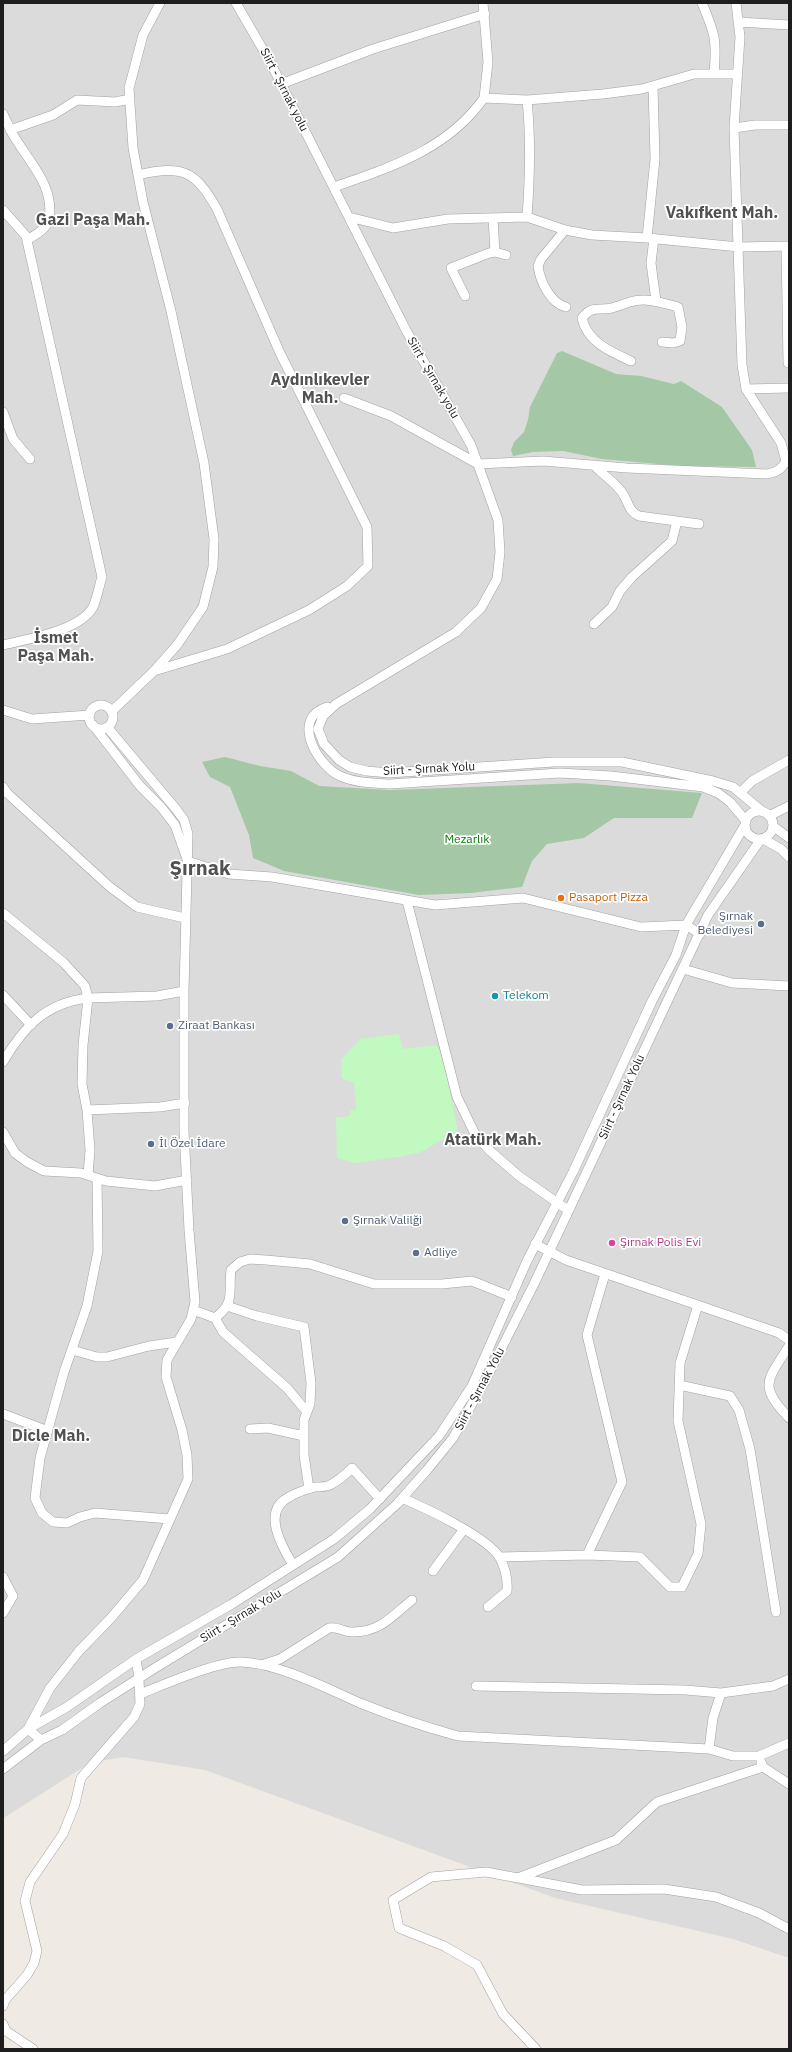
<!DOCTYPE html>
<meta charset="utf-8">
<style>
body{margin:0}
#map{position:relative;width:792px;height:2052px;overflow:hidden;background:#efeae3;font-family:"IBM Plex Sans",sans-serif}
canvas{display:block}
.frame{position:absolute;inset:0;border:4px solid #1e1e1e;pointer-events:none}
</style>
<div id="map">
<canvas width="792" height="2052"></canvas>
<div class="frame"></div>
</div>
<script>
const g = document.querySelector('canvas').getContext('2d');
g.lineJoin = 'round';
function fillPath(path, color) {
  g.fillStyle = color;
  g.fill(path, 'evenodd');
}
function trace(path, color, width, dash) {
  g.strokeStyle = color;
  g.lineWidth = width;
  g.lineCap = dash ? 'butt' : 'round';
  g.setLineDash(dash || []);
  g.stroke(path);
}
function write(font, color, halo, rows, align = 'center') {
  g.font = font + ' "IBM Plex Sans",sans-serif';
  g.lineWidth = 3.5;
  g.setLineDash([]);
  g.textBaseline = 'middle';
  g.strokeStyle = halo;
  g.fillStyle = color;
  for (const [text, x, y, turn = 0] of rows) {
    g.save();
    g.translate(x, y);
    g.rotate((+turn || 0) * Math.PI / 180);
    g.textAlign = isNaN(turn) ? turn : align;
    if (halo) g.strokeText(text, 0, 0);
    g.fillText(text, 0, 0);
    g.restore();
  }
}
const residential = new Path2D(`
 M3,3H789V1958L733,1939L555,1898L205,1770L123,1757L90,1763L5,1817L3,1821Z`);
const cemetery = new Path2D(`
 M562,351L616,374L641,376L674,384L681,381L722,407L752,450L756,467L681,466L602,459L563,451L533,452L513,456L511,450L514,442L524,432L528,420L530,407L557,353Z
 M225,757L260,766L291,771L319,786L390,790L579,783L702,793L692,818H614L584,838L547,844L532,861L522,887L471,893L419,895L284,871L253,858L249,835L230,787L210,777L202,762Z`);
const park = new Path2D(`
 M399,1034L403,1049L437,1045L445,1069L457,1126V1131L421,1152L398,1157L355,1163L337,1158L336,1118L349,1116L350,1111L356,1109L354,1083L342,1078L341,1060L360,1039Z`);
const minor = new Path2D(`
 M236,3L269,60L407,332L471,445L498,520L500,552L497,579L481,608L456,632L336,704L323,716L318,729L324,744L339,760L350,767L367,771L389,773L554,762H622L713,781L733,787L763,812
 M483,3L488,62L484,98L527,100L603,94L642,89L694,74H738
 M702,3C715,34 717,40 714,74
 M738,22L789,25
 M281,84L373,49L485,14
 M3,114C6,120 9,127 12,133C27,160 55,185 49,219C47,229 35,235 27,240
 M734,128L755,125H789
 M10,130L53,115L77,100L115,102L130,99
 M138,175C182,165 195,170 217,209L280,353L367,527L368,566L347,586L309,610L227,649L154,671
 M334,187C391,167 447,150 484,98
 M3,210L26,236L102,577C99,586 97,599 93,607C80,631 27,639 3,645
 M349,217L393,228L448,219L527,217L565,230L592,235L647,238L739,247L789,246
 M527,217C530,177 531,139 527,100
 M493,218L495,252
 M565,230L541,259L538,266C540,281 550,303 566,307
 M647,238L655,159L653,86
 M654,238L651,263L656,301
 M786,247L788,363
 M465,296L451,268L489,253L495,252L506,255
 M631,361C611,352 587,342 582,318C592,305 598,311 612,308C618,306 624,304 630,302C646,297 663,303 678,307L682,327L680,341L673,343L662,342
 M746,389L789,388
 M344,398L391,416L478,464L543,461L627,468L767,474C776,473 782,469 786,461L781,443L746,389L742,365L734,128L740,37L736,3
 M3,412L13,439L30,459
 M594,465C602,475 616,482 623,494C629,503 628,511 639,516L699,524
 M594,624L612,607L620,591L632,577L672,541L677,521
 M89 717a12 12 0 1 1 24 0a12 12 0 1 1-24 0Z
 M327,707C291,718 316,763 338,775C354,783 373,783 390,784L560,773L611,776L703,787L718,793L730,802L746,821
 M3,710L32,719L90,715
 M112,711L154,671L177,645L203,607L213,567L214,539L204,463L171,311L143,202L133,148L129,88L143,35L160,3
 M93,725L140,786L161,807L175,825L187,859
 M3,787L7,793L110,887L137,907L185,918
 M740,793L752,781L789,760
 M745 825a14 14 0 1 1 28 0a14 14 0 1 1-28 0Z
 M769,816L789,806
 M773,826L789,838
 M763,839L781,849L789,857
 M187,861L229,874L272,877L435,905L523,898L641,927L686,925L700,934
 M407,901L457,1097L475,1134L489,1150L519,1176L568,1210
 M3,913L63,962L85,986L88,998C46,1003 24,1026 3,1062
 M683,969L732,983L789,986
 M3,995L31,1025
 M87,1110L160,1107L185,1103
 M3,1132L15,1153L27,1162L44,1171L81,1173L106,1181L155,1186L187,1180
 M88,1175L90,1150L87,1110L82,1084L83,1045L88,998L157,996L184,991
 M97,1178L98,1251L87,1306L64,1372L40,1458L35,1498L42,1513L53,1522L67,1523L80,1517L95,1513L170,1519
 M535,1244L566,1260L779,1333L789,1340
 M227,1306L257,1316L304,1327L311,1383L310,1404L304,1420V1455L309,1489
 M193,1310L215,1318C236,1302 228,1293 231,1270L240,1262L250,1259L266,1260L310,1264L374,1284H442L472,1281L512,1297
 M215,1318L223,1332L287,1388L307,1412
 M789,1346C767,1381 758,1385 789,1418
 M72,1350L97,1357H107L149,1346L177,1342
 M679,1385L730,1396L739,1410L750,1449L776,1612
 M3,1414L48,1431
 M250,1429L268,1428L304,1436
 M402,1498C425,1508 488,1537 500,1558C505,1568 508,1580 507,1591L488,1607
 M587,1555L622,1482L587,1335L605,1274
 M499,1557L587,1555L640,1557L670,1587H682L698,1554L701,1524L678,1421L680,1363L698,1305
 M293,1565C282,1547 261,1511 289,1497C296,1493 307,1489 315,1487C320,1487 326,1487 330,1485C338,1481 346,1474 352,1468L380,1499
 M433,1571L464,1529
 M3,1577L13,1596L3,1613
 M261,1665L280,1659L329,1628C339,1626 344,1633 353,1632C381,1632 393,1615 412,1600
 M476,1686L685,1690L721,1693L713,1718L709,1749
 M721,1693L773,1686L789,1679
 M140,1694C163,1685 218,1661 241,1662C278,1663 326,1688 360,1703C392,1716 425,1727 458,1736L709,1749L733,1756H759L789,1743
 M41,1740L28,1729L50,1688L79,1651L111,1618L143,1580L188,1479L187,1455L182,1430L166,1377L167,1360L191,1319L195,1302L189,1230L184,1131V991L188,834L184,820L176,809L107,727
 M3,1751L28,1729L67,1707L136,1659L232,1604L334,1539L370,1509L439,1436L472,1386L527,1261L573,1172L652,1001L676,955L686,925L745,825
 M761,1762L763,1767L789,1784
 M3,1769L41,1740L62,1730L100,1703L155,1668L338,1557L397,1504L427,1470L453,1438L488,1375L534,1284L708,915L761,839
 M519,1878L582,1890L664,1889L716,1897L759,1913L789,1929
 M3,2006L5,2000L27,1975L34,1963L37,1951L25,1901L30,1882L63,1834L75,1804L81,1778L134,1717L140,1704L139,1678L136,1659
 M3,2024L6,2031L33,2049
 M536,2049L503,2014L477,1965L444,1946L399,1928L393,1900L431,1877L486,1872L518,1878L616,1840L657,1802L763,1767`);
const markers = [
 [561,898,4,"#e8710a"],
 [761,924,4,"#5c6f8a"],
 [495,996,4,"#0f9aa8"],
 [170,1026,4,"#5c6f8a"],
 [151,1144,4,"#5c6f8a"],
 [345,1221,4,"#5c6f8a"],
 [612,1243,4,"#d1479c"],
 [416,1253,4,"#5c6f8a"]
];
const streetNames = [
 ["Siirt - Şırnak yolu",284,90,63],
 ["Siirt - Şırnak yolu",433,378,60],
 ["Siirt - Şırnak Yolu",429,769,-3],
 ["Siirt - Şırnak Yolu",622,1097,-65],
 ["Siirt - Şırnak Yolu",480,1389,-62],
 ["Siirt - Şırnak Yolu",241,1616,-31]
];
const parkNames = [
 ["Mezarlık",467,840]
];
const foodNames = [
 ["Pasaport Pizza",569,898]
];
const serviceNames = [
 ["Şırnak",753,917,"right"],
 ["Belediyesi",753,931,"right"],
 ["Ziraat Bankası",178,1026],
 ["İl Özel İdare",159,1144],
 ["Şırnak Valilği",353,1221],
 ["Adliye",424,1253]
];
const cultureNames = [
 ["Telekom",503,996]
];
const hotelNames = [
 ["Şırnak Polis Evi",620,1243]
];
const districtNames = [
 ["Vakıfkent Mah.",722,213],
 ["Gazi Paşa Mah.",93,220],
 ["Aydınlıkevler",320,380],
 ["Mah.",320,398],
 ["İsmet",56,638],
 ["Paşa Mah.",56,656],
 ["Atatürk Mah.",493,1140],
 ["Dicle Mah.",51,1436]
];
const townNames = [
 ["Şırnak",200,869]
];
fillPath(residential, '#dcdbdb');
fillPath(cemetery, '#a4c8a6');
fillPath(park, '#c1f9c0');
trace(minor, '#a2a2a2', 10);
trace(minor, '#fff', 9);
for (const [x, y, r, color] of markers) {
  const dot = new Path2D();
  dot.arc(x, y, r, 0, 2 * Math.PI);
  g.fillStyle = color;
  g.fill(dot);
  trace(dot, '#fff', 1.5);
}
write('12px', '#1e1e1e', '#fff', streetNames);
write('12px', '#0d7c0b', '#fff', parkNames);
write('12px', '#c56008', '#fff', foodNames, 'left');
write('12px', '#4e5e75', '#fff', serviceNames, 'left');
write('12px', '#0d838f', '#fff', cultureNames, 'left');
write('12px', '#b23c85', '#fff', hotelNames, 'left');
write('bold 16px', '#515151', '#fff', districtNames);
write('bold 20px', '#515151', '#fff', townNames);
</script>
